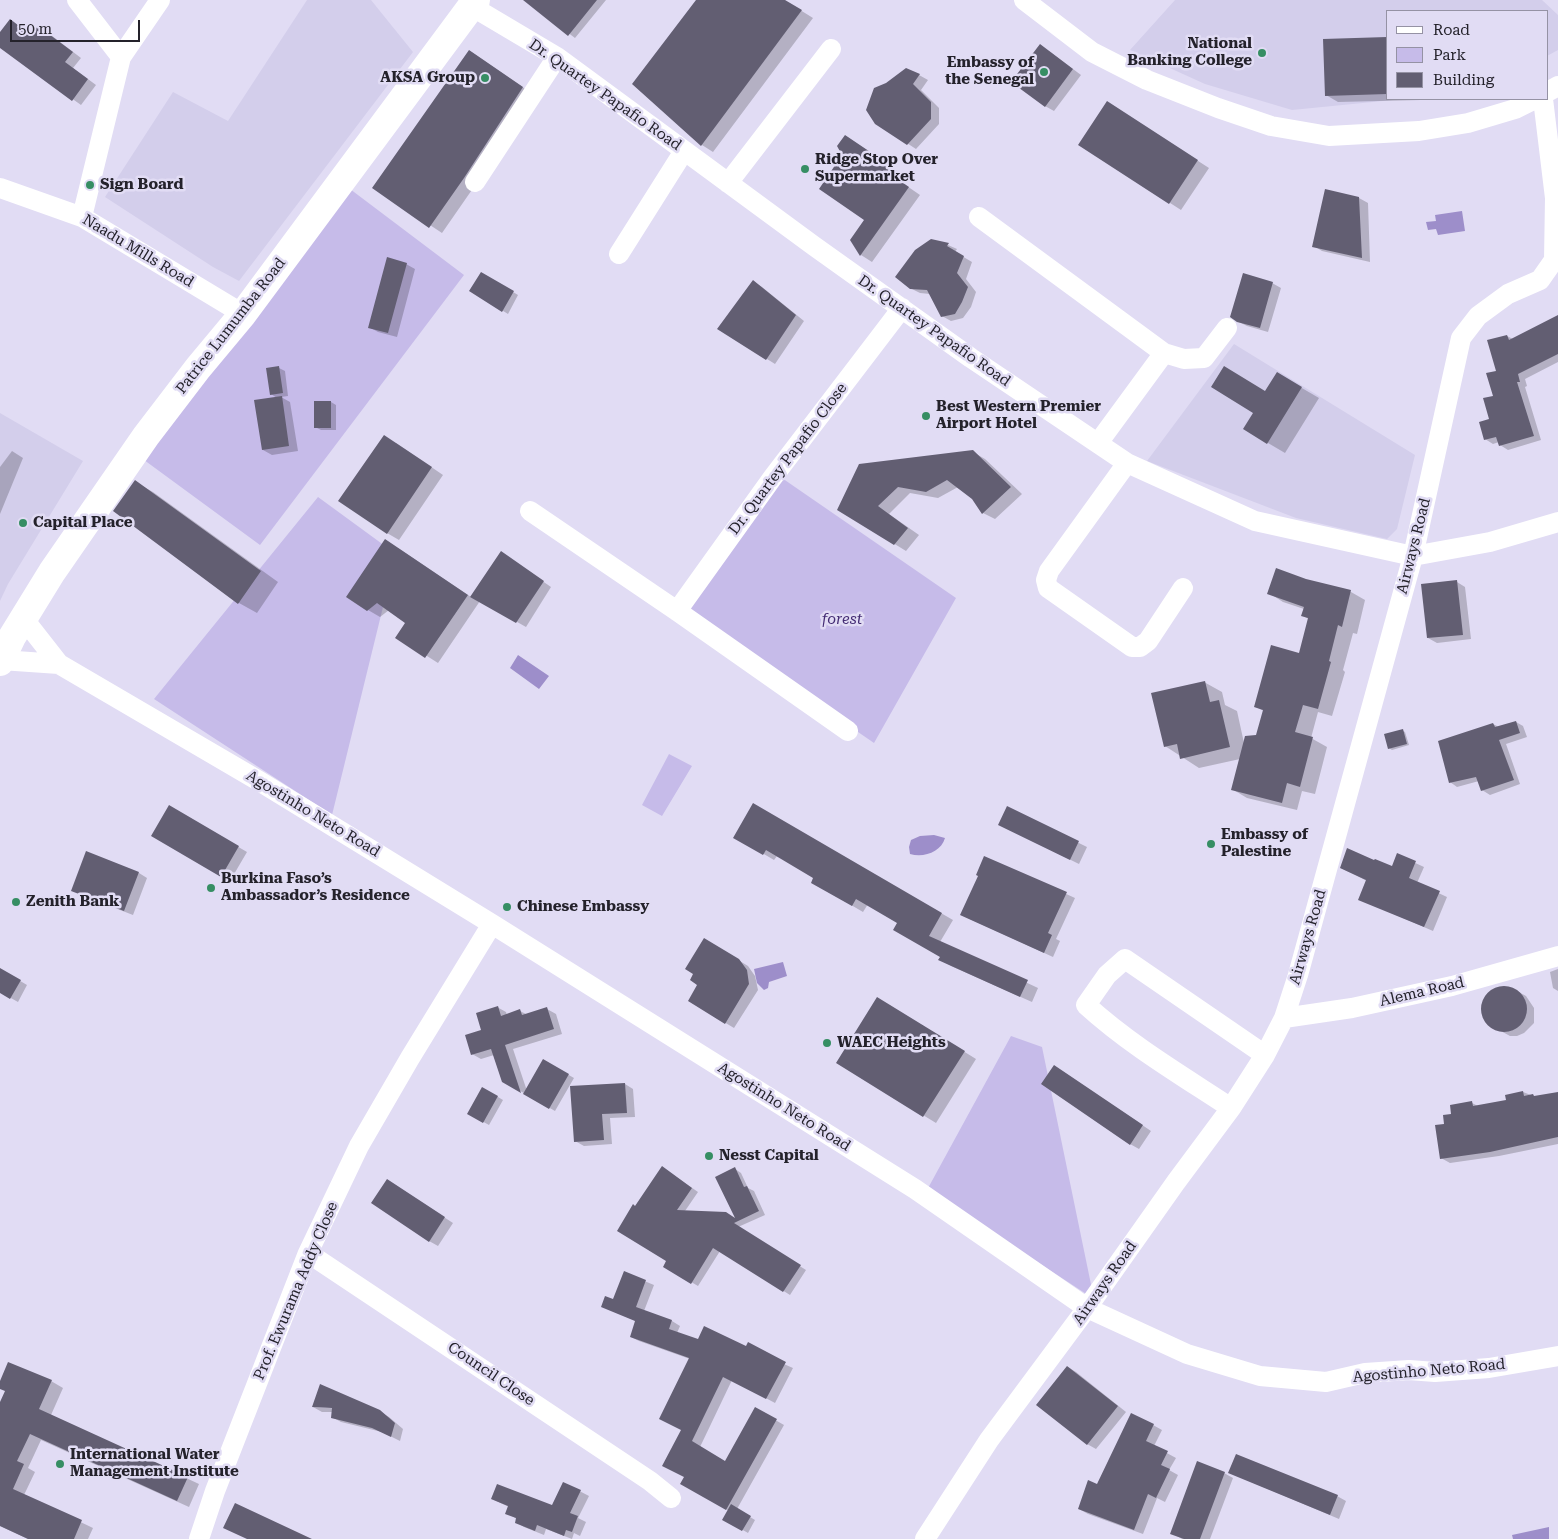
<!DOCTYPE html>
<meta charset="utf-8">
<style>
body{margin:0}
#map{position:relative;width:1558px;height:1539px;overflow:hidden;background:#e1dcf4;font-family:"Roboto Serif",serif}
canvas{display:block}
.legend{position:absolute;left:1386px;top:10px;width:162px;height:90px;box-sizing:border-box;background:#e1dcf4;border:1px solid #9592a4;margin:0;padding:6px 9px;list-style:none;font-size:15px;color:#24222b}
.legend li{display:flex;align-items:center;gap:10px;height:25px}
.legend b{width:25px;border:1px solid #9592a4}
.scale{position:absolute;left:10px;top:20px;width:130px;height:22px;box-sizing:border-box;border:2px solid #24222b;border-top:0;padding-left:6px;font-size:15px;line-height:18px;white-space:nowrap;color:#24222b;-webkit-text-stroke:4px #e1dcf4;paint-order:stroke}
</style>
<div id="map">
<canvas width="1558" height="1539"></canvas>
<ul class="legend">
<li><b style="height:6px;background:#fff"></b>Road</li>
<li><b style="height:14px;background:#c6bbe9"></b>Park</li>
<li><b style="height:14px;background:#625e72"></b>Building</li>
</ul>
<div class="scale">50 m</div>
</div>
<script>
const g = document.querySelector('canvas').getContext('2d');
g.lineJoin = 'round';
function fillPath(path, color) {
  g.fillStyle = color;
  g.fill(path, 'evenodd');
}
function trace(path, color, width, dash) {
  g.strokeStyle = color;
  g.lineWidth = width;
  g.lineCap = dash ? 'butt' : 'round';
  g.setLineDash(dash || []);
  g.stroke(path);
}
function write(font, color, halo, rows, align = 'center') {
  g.font = font + ' "Roboto Serif",serif';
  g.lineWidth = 5;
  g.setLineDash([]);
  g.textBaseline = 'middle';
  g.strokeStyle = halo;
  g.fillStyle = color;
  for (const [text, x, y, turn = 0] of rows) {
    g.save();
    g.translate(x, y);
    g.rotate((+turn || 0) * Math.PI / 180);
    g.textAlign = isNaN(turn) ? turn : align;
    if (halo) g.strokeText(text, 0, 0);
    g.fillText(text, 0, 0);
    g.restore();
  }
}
const built = new Path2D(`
 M307,0H371L413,52L239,281L213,267L105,197L173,92L228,121Z
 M1175,0H1542L1558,15V50L1547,56V11H1387V99H1403L1292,110L1205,84L1130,50Z
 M1234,344L1415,455L1397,529L1387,539L1296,518L1147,461Z
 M0,413L83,461L8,584L0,601Z`);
const green = new Path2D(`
 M350,189L464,275L260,545L140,457Z
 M779,476L956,598L874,743L681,610Z
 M318,497L396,554L332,815L154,699Z
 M669,754L692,766L662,816L642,805Z
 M1011,1036L1042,1047L1094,1299L927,1190Z`);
const water = new Path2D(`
 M1462,211L1465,231L1438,235L1436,229L1428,230L1426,222L1436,221L1435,215Z
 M518,655L549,676L539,689L510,668Z
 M934,835L945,838C941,852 924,858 910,854L909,847L911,840L920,836Z
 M783,962L787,976L769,982L768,988L764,990L757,983L754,969Z
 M1549,1527V1539H1513L1512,1535Z`);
const shadow = new Path2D(`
 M606,0L575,38L526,1V0Z
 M698,0H784L813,18L713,152L702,145L634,84Z
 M10,21L32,36L47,32L81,58L73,68L96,85L81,105L0,47V35Z
 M1387,39V99L1421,100L1338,102L1326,95Z
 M470,51L534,95L476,184L442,233L374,188Z
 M1049,51L1081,75L1054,111L1045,106Z
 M919,75L928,80L921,90L939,108V124L916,149L876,123Z
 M1119,110L1209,168L1181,210L1080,145Z
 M846,136L905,176L904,184L920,195L872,262L861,255L852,240L866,220L844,155Z
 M1359,198L1368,203L1370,262L1322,251L1314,246Z
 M931,240L948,245L957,249L955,252L972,262L966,279L976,292L971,307L963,318L951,321L942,316L930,294L920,293L910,288Z
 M406,264L415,269L397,337L378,332L369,327Z
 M482,273L518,295L508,314L471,291Z
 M754,282L762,287L804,321L775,364L719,329Z
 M1272,283L1281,288L1268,332L1247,326L1237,321Z
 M1558,317V362L1525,379L1527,386L1525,387L1541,440L1508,450L1500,445L1499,442L1493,444L1485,439L1491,419L1497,372L1507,336L1513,339Z
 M279,368L285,371L288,396L281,397L290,402L298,451L272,455L263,450L277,398L271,394Z
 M1295,384L1319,398L1285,453L1268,443L1266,392Z
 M331,402L336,405V430H321L315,427Z
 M396,443L443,475L399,540L387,533Z
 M12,451L23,458L0,514V467Z
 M973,452L985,459L1022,494L995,519L983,513L973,498L958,487L938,498L910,493L889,514L919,535L906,551L838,509Z
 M135,482L153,492L278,582L257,613L239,603L115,511Z
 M398,548L471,597L509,558L551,587L526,627L480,601L438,663L397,637L407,622L389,610L380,617L368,610Z
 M1306,581L1351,592L1365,600L1357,634L1353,633L1343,670L1345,672L1332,716L1318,712L1311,738L1327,747L1315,794L1302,791L1297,810L1247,798L1232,789L1240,759L1199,768L1165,746L1204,682L1222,692L1225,705L1237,711L1244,743L1257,736L1264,711L1256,707L1300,655L1309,619L1303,616L1304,609L1283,602L1269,593Z
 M1457,582L1465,587L1471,639L1437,643L1428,638Z
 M1516,722L1523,726L1527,737L1506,744L1520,784L1490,795L1482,790L1479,781L1457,787L1450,782L1493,724L1499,727Z
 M1403,731L1405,732L1409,745L1392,750L1389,748Z
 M753,805L953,920L940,942L1038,988L1032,1002L951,966L940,960L942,957L899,922L868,904L863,912L812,882L815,877L777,856L774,860L735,837Z
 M170,807L247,852L230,881L153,836Z
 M1008,808L1087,847L1079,864L1008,829Z
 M1398,855L1424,867L1417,883L1447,897L1433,931L1359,899L1367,881L1341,868H1392Z
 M985,857L1075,898L1056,939L1060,941L1053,957L961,915L979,876Z
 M139,873L147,878L133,915L81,895L72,890Z
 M705,940L748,966L755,976L758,990L734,1028L689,1001L699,985Z
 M0,969L27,985L18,1002L0,992Z
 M1558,969V991L1553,988L1550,972Z
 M1503,987L1517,991L1526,996L1534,1008V1023L1524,1033L1517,1036H1510L1488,1024L1482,1011V1004L1490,992Z
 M889,1005L976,1059L936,1123L838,1063Z
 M497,1007L506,1012L507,1015L520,1011L528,1015L547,1009L556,1014L562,1034L513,1049L527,1091L544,1061L574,1078L555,1111L503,1081L494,1055L481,1059L472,1054L483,1031Z
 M1062,1071L1151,1131L1139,1149L1130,1144Z
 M625,1084L633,1089L635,1117L610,1118L612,1144L584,1146L575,1141Z
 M483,1088L503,1100L489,1125L469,1114Z
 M1523,1092L1536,1097L1558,1093V1144L1499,1156L1450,1163L1441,1158L1446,1125L1453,1115L1472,1103L1478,1106L1507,1101Z
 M735,1169L741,1173L748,1188L754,1191L765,1215L738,1227L806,1270L790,1295L720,1251L698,1286L664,1266L668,1260L635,1207L669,1172L698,1192L685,1211L737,1220Z
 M396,1186L453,1223L438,1246L429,1241Z
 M625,1273L654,1285L644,1311L672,1321L680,1326L677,1333L699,1341L747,1348L793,1368L775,1403L732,1380L700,1447L726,1462L756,1409L784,1425L737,1509L755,1520L748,1533L724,1519L729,1511L682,1484L685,1477L682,1430L690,1359L639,1341L631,1337L636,1321L603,1307L614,1300Z
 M1068,1367L1076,1372L1126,1412L1096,1449L1087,1444Z
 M51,1381L63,1388L51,1415L199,1484L189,1507L41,1440L28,1468L35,1472L24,1495L93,1528L88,1539H28L0,1526V1406L6,1391L0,1388V1384Z
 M313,1407L379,1411L389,1417L403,1429L400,1441L382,1432L341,1422L332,1417L333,1412H322Z
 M1153,1425L1162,1430L1154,1446L1176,1458L1169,1470L1178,1475L1165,1502L1157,1498L1143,1534L1088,1514L1079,1509L1098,1485Z
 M1224,1473L1233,1478L1210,1539H1182L1172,1533Z
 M1230,1473L1337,1496L1346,1501L1339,1519Z
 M564,1483L589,1496L578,1518L586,1522L580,1536L574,1533L572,1539L546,1529L544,1535L524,1527L516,1522L517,1519L507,1513L509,1507L492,1499L552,1507Z`);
const building = new Path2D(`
 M523,0H597L568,36Z
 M696,0H785L802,10L701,146L632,84Z
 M10,19L31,35L38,26L73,52L65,62L88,79L72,101L0,48V32Z
 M1387,37V94L1325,96L1323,39Z
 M1040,44L1073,69L1045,107L1011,82Z
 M469,50L523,87L464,178L429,228L372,188Z
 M906,68L920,74L913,84L931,102V119L907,145L875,124L866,110L874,88L886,83Z
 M1107,101L1198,160L1169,204L1078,145Z
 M845,135L894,168L893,176L909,187L860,256L850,240L864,220L819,189L842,155L837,146Z
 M1325,189L1359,197L1362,258L1312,247Z
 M931,239L949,243L947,246L964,256L957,273L968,287L962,302L955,314L941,317L927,290L910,289L895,277L915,250Z
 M387,257L407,263L388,333L368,328Z
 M481,272L514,291L502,312L469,291Z
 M1243,273L1273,282L1260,328L1237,322L1230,317Z
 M753,280L796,315L766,360L717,329Z
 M1558,315V354L1518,374L1520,382H1517L1534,436L1499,446L1496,437L1484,440L1479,422L1489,419L1483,398L1493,396L1486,373L1496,371L1487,340L1507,335L1509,340Z
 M279,366L283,393L270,395L266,368Z
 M1224,366L1265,391L1277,372L1302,387L1267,444L1243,429L1253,413L1211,387Z
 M282,396L289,446L262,450L254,400Z
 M314,401H331V428H314Z
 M384,435L432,467L387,534L338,501Z
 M973,450L1011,487L982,514L972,499L947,480L926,492L898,487L878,506L908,528L894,545L837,510L859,464Z
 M135,480L261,571L238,604L113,511Z
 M385,539L468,595L425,658L395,638L405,623L377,603L367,611L346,597Z
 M501,551L544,581L516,623L470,597Z
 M1276,568L1306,579L1351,590L1342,627L1338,625L1329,661L1331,662L1318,709L1303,705L1295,732L1313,737L1300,787L1287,783L1282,803L1231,790L1245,736L1256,735L1263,710L1254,707L1271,645L1299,653L1308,618L1301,616L1304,607L1267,594Z
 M1457,580L1463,635L1427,638L1421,584Z
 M1205,681L1210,702L1219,700L1230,747L1180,759L1177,744L1164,747L1151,693Z
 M1516,721L1520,733L1499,740L1514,780L1481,791L1476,777L1449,783L1438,741L1493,723L1495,727Z
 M1403,729L1407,744L1388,749L1384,734Z
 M753,803L942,913L929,936L1028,980L1020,997L938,960L940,957L893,930L897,923L856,899L852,906L811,883L813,878L766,850L763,855L733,838Z
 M169,805L239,846L221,877L151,836Z
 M1007,806L1079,841L1070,860L998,825Z
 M1347,848L1374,860L1375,859L1392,866L1397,853L1416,861L1409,878L1440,891L1424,927L1358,900L1366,880L1340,868Z
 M86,851L139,872L124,911L71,891Z
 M984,856L1067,892L1048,933L1052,935L1044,953L960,915L978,876L976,875Z
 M704,938L739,959L747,970L749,984L725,1024L688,1001L697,985L690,980L693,974L685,969Z
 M0,968L21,980L10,999L0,993Z
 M1481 1009a23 23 0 1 1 46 0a23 23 0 1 1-46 0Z
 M877,997L965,1051L923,1117L836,1063Z
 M498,1006L501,1016L520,1009L522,1015L547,1007L554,1029L505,1045L521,1093L502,1082L491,1049L471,1055L465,1035L481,1030L476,1013Z
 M543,1059L569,1074L549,1109L523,1094Z
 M1054,1065L1143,1125L1130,1145L1041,1084Z
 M625,1083L627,1113L602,1114L604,1140L574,1142L570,1086Z
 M482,1087L498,1096L483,1123L467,1114Z
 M1523,1091L1524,1096L1533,1094L1534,1096L1558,1092V1137L1490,1152L1440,1159L1435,1125L1444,1124L1443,1115L1451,1114L1450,1105L1472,1101L1473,1106L1506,1100L1505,1095Z
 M662,1166L692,1188L677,1210L726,1212L735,1218L715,1177L735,1167L744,1187L747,1186L759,1211L734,1223L801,1265L783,1292L713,1248L691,1284L663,1267L666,1261L617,1231L633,1204L635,1206Z
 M387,1179L445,1217L429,1242L371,1203Z
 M624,1271L646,1280L636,1307L672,1320L669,1329L698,1339L704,1326L746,1346L748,1342L786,1362L766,1399L723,1377L692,1441L725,1461L755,1407L777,1419L726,1510L680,1484L684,1477L662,1466L681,1430L659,1419L689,1358L630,1337L635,1321L601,1307L605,1296L613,1299Z
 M8,1362L52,1380L39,1409L188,1477L177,1501L30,1434L17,1461L24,1464L13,1489L82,1520L74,1539H28L0,1526V1402L5,1391L0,1389V1381Z
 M1067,1366L1118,1406L1087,1445L1036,1405Z
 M320,1384L380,1410L395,1423L391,1437L372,1428L331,1418L332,1408L312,1407Z
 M1131,1413L1154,1424L1146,1441L1168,1451L1161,1465L1170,1469L1156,1498L1148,1494L1134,1530L1078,1509L1088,1480L1097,1484Z
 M1236,1454L1338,1495L1330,1515L1228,1473Z
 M1197,1461L1225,1472L1200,1539H1184L1170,1534Z
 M563,1482L581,1490L570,1513L578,1516L572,1532L566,1530L564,1536L537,1525L535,1531L515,1523L516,1518L505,1514L508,1506L491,1499L497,1484L552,1505Z
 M235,1503L312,1539H247L223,1528Z
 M731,1504L751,1516L742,1531L722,1520Z`);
const street = new Path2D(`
 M77,0L121,57
 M1024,0L1092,52L1147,80L1218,108L1271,126L1329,136L1419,131L1468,123L1515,109L1535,99
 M471,6L557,57L814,246L971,358L1127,463L1255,521L1413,556L1490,542L1558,522
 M1547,92L1558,86
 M475,182L557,57
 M728,183L831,49
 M0,188L82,217L243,314
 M82,217L121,57L160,0
 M979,217L1164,353L1184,359L1204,358L1227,328
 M619,254L684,151
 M1098,443L1164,353
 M1127,463L1049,571L1046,580L1048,588L1132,647H1140L1148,641L1183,588
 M530,511L677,611L848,731
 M677,611L773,477L902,308
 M23,618L59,664L259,781L492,924L915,1189L1087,1308L1187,1354L1260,1376L1326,1382L1365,1373L1409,1370L1435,1372L1489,1368L1558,1356
 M1,660L59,664
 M1284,1018L1352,1008L1452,986L1558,956
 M1231,1108C1181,1075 1130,1045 1086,1005L1107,975L1125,959L1265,1055
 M308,1253L650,1481L671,1498
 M199,1539L215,1491L308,1253L359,1146L410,1058L492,924
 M925,1539L989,1440L1087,1308L1176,1182L1231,1108L1265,1055L1284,1018L1298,975L1413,556L1461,338L1478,316L1508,294L1540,280L1554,260L1555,198L1543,99`);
const secondary = new Path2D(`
 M0,662L12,637L52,572L146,436L198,368L243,314L476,0`);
const markers = [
 [1262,53,5,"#368e63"],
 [1044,72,5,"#368e63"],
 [485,78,5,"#368e63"],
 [805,169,5,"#368e63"],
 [90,185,5,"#368e63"],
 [926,416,5,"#368e63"],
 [23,523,5,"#368e63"],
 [1211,844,5,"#368e63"],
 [211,888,5,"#368e63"],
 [16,902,5,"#368e63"],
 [507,907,5,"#368e63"],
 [827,1043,5,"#368e63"],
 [709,1156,5,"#368e63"],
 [60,1464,5,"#368e63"]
];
const poiNames = [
 ["National",1252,44,"right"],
 ["Banking College",1252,61,"right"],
 ["Embassy of",1034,63,"right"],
 ["the Senegal",1034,80,"right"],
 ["AKSA Group",475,78,"right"],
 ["Ridge Stop Over",815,160],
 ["Supermarket",815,177],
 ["Sign Board",100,185],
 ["Best Western Premier",936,407],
 ["Airport Hotel",936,424],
 ["Capital Place",33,523],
 ["Embassy of",1221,835],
 ["Palestine",1221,852],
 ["Burkina Faso’s",221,879],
 ["Ambassador’s Residence",221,896],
 ["Zenith Bank",26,902],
 ["Chinese Embassy",517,907],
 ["WAEC Heights",837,1043],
 ["Nesst Capital",719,1156],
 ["International Water",70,1455],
 ["Management Institute",70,1472]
];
const streetNames = [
 ["Dr. Quartey Papafio Road",605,95,35],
 ["Naadu Mills Road",138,251,31],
 ["Patrice Lumumba Road",231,326,-52],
 ["Dr. Quartey Papafio Road",934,331,35],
 ["Dr. Quartey Papafio Close",788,459,-53],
 ["Airways Road",1414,546,-76],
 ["Agostinho Neto Road",313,814,31],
 ["Airways Road",1308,937,-74],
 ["Alema Road",1422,992,-13],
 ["Agostinho Neto Road",784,1107,32],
 ["Airways Road",1105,1283,-55],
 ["Prof. Ewurama Addy Close",296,1291,-67],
 ["Agostinho Neto Road",1429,1371,-5],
 ["Council Close",491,1374,34]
];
const parkNames = [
 ["forest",842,620]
];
fillPath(built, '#d3ceeb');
fillPath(green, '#c6bbe9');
fillPath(water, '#9d8eca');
fillPath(shadow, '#0003');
fillPath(building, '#625e72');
trace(street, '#fff', 20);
trace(secondary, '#fff', 28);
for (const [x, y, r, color] of markers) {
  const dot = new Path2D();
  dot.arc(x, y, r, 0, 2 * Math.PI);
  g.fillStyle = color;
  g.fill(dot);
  trace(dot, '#e1dcf4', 2);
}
write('bold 15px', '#24222b', '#e1dcf4', poiNames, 'left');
write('15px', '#24222b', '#e1dcf4', streetNames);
write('italic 15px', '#442c74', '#e1dcf4', parkNames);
</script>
